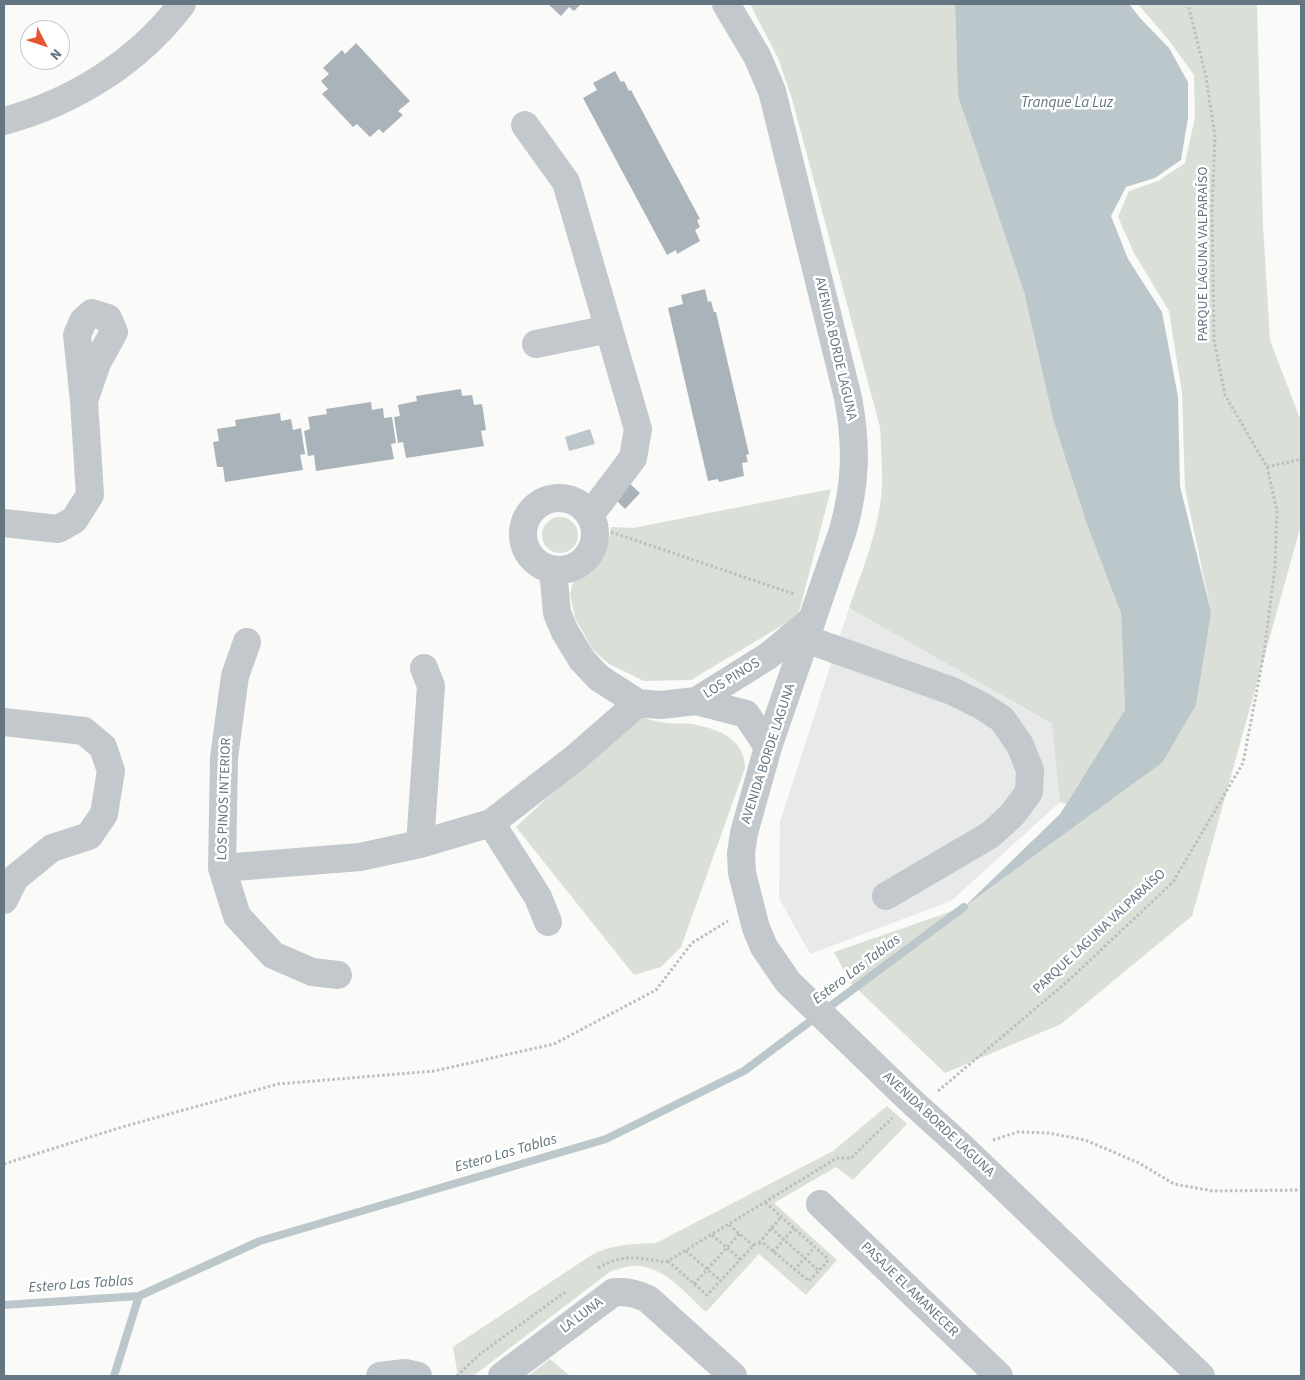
<!DOCTYPE html>
<meta charset="utf-8">
<style>
body{margin:0}
#map{position:relative;width:1305px;height:1380px;overflow:hidden;background:#fafaf8;font-family:"Source Sans 3",sans-serif}
canvas{display:block}
.frame{position:absolute;inset:0;border:5px solid #657683;pointer-events:none}
.north{position:absolute;left:20px;top:20px;width:50px;height:50px;box-sizing:border-box;background:#fff;border:1px solid #c1c8cd;border-radius:50%;rotate:131deg;font-size:14px;font-weight:700;line-height:20px;text-align:center;color:#657683}
.north::after{content:'';display:block;margin:auto;width:18px;height:22px;background:#e4572e;clip-path:polygon(50% 0,100% 100%,50% 72%,0 100%)}
</style>
<div id="map">
<canvas width="1305" height="1380"></canvas>
<div class="frame"></div>
<div class="north">N</div>
</div>
<script>
const g = document.querySelector('canvas').getContext('2d');
g.lineJoin = 'round';
function fillPath(path, color) {
  g.fillStyle = color;
  g.fill(path, 'evenodd');
}
function trace(path, color, width, dash) {
  g.strokeStyle = color;
  g.lineWidth = width;
  g.lineCap = dash ? 'butt' : 'round';
  g.setLineDash(dash || []);
  g.stroke(path);
}
function write(font, color, halo, rows, align = 'center') {
  g.font = font + ' "Source Sans 3",sans-serif';
  g.lineWidth = 5;
  g.setLineDash([]);
  g.textBaseline = 'middle';
  g.strokeStyle = halo;
  g.fillStyle = color;
  for (const [text, x, y, turn = 0] of rows) {
    g.save();
    g.translate(x, y);
    g.rotate((+turn || 0) * Math.PI / 180);
    g.textAlign = isNaN(turn) ? turn : align;
    if (halo) g.strokeText(text, 0, 0);
    g.fillText(text, 0, 0);
    g.restore();
  }
}
const built = new Path2D(`
 M849,608L1053,725L1060,802L951,901L810,954L779,898L780,822Z`);
const green = new Path2D(`
 M750,4H955L958,96L1024,292L1053,419L1121,613L1125,711L1066,804L1060,802L1052,724L849,608C863,569 882,522 882,481C882,463 881,445 880,427L792,99L778,58Z
 M1138,4H1257L1263,225L1270,340L1301,421V525L1192,916L1061,1024L945,1073L850,982L834,952L964,907L1162,763L1211,612L1185,488L1182,393L1169,311L1134,253L1118,217L1129,191L1158,181L1185,163L1195,117L1194,75L1171,43Z
 M831,489L798,616L691,680L644,681L609,664L593,650L575,618L570,594L574,579L589,566L604,550L609,539L611,527L633,528Z
 M542 535a18 18 0 1 1 36 0a18 18 0 1 1-36 0Z
 M642,717C648,719 654,721 660,722C671,724 681,723 691,724C716,728 745,738 745,768L681,947L661,967L634,975L516,827L579,768Z
 M887,1106L907,1124L853,1180L836,1167L774,1203L837,1260L806,1295L759,1254L706,1312C685,1293 662,1263 630,1266C624,1267 617,1270 611,1271L473,1376H458L453,1347L590,1256C612,1244 631,1244 656,1243L833,1151Z
 M550,1359L570,1376H528Z`);
const water = new Path2D(`
 M955,4H1129L1141,19L1169,48L1188,82V118L1181,160L1155,178L1126,187L1111,216L1128,259L1162,312L1178,397L1180,486L1211,612L1196,705L1162,763L964,907L1060,814L1125,710L1121,613L1087,524L1053,419L1024,292L958,96Z
 M590,429L595,444L569,451L565,437Z`);
const stream = new Path2D(`
 M825,1010L964,907
 M4,1305L139,1296L260,1241L606,1139L744,1071L816,1017
 M114,1376L139,1296`);
const building = new Path2D(`
 M548,4H581L574,11L569,7L561,16Z
 M356,43L410,101L398,111L403,115L383,133L379,129L370,137L357,124L353,127L322,94L328,89L321,81L329,74L323,68L342,50L345,54Z
 M615,71L621,82L624,81L629,91L631,90L700,219L697,220L700,227L695,230L700,241L677,254L676,250L667,255L583,98L597,90L593,83Z
 M705,289L708,302L711,301L714,312H716L749,454L746,455L748,462L742,463L744,476L719,482L718,479L708,481L668,308L683,304L681,295Z
 M461,389L462,396L472,395L474,405L482,404L486,430L481,431L484,446L406,458L403,442L398,443L394,417L400,416L398,405L417,401L416,396Z
 M371,402L372,410L383,408L384,418L392,417L396,443L391,444L394,459L316,471L314,455L308,456L304,431L310,429L308,417L327,414L326,409Z
 M280,413L281,421L291,419L293,430L301,428L305,454L300,455L303,470L225,482L223,467H217L213,442L219,441L217,429L236,426L235,420Z
 M629,483L640,493L625,509L615,499Z`);
const path = new Path2D(`
 M1267,467L1301,459
 M611,532L794,594
 M938,1091L1069,980L1173,882L1243,763L1264,653L1275,567L1277,511L1267,467L1225,395L1214,340L1212,212L1215,136L1206,77L1188,4
 M993,1140L1018,1132L1049,1133L1085,1140L1139,1163L1174,1184L1213,1191L1301,1190
 M4,1164L122,1127L278,1084L434,1071L554,1044L656,990L692,943L728,921
 M729,1225L754,1246
 M771,1228L819,1271
 M712,1235L741,1260
 M759,1243L781,1217
 M686,1251L721,1281
 M773,1252L794,1228
 M668,1261L707,1295L755,1244L763,1243L809,1281L827,1262V1258L766,1203
 M598,1268C624,1253 638,1258 665,1262L668,1261L837,1158H851L892,1118
 M794,1270L815,1247
 M694,1284L740,1233
 M457,1376L480,1354L565,1292`);
const minor = new Path2D(`
 M726,4L757,56L772,91L848,398C857,445 856,484 843,530L768,747L744,833L741,853L742,873L756,928L764,947L788,982L910,1100L964,1149L1201,1376
 M4,121C74,102 138,62 182,4
 M525,125L566,182L638,429L633,458L590,515
 M536,344L609,329
 M523 534a36 36 0 1 1 72 0a36 36 0 1 1-72 0Z
 M4,523L58,529L74,520L90,495L84,401L77,335L83,321L92,313L108,318L114,332L97,363L84,401
 M553,570L557,613L565,632L582,660L599,678L638,703L661,705L696,701L746,714L768,747
 M806,639L952,691L982,706L1002,719L1020,745L1030,770L1029,792L1012,815L990,835L886,896
 M247,642L235,676L224,758L222,868L237,916L273,955L312,972L338,975
 M696,701L768,656L812,620
 M4,722L84,731L103,747L111,771L104,814L89,836L52,848L15,878L4,900
 M491,823L538,897L548,922
 M420,844L431,686L424,668
 M222,868L360,857L420,844L491,823L575,758L638,703
 M820,1204L999,1376
 M380,1376L405,1373L418,1376
 M502,1376L614,1292C627,1292 636,1293 648,1299L733,1376`);
const streetNames = [
 ["PARQUE LAGUNA VALPARAÍSO",1204,254,-90],
 ["AVENIDA BORDE LAGUNA",835,349,77],
 ["LOS PINOS",732,679,-32],
 ["AVENIDA BORDE LAGUNA",769,754,-72],
 ["LOS PINOS INTERIOR",225,799,-88],
 ["PARQUE LAGUNA VALPARAÍSO",1100,932,-43],
 ["AVENIDA BORDE LAGUNA",938,1125,43],
 ["PASAJE EL AMANECER",909,1290,44],
 ["LA LUNA",582,1316,-37]
];
const waterNames = [
 ["Tranque La Luz",1067,104],
 ["Estero Las Tablas",857,970,-37],
 ["Estero Las Tablas",506,1154,-16],
 ["Estero Las Tablas",81,1285,-4]
];
fillPath(built, '#e8e9e9');
fillPath(green, '#dadfd7');
fillPath(water, '#bbc7cb');
trace(stream, '#bbc7cb', 8);
fillPath(building, '#aab3b9');
trace(path, '#bbbfc2', 3, [2.5, 2.5]);
trace(minor, '#c3c8cc', 28);
write('14px', '#657683', '#fff', streetNames);
write('italic 15px', '#60757c', '#fff', waterNames);
</script>
